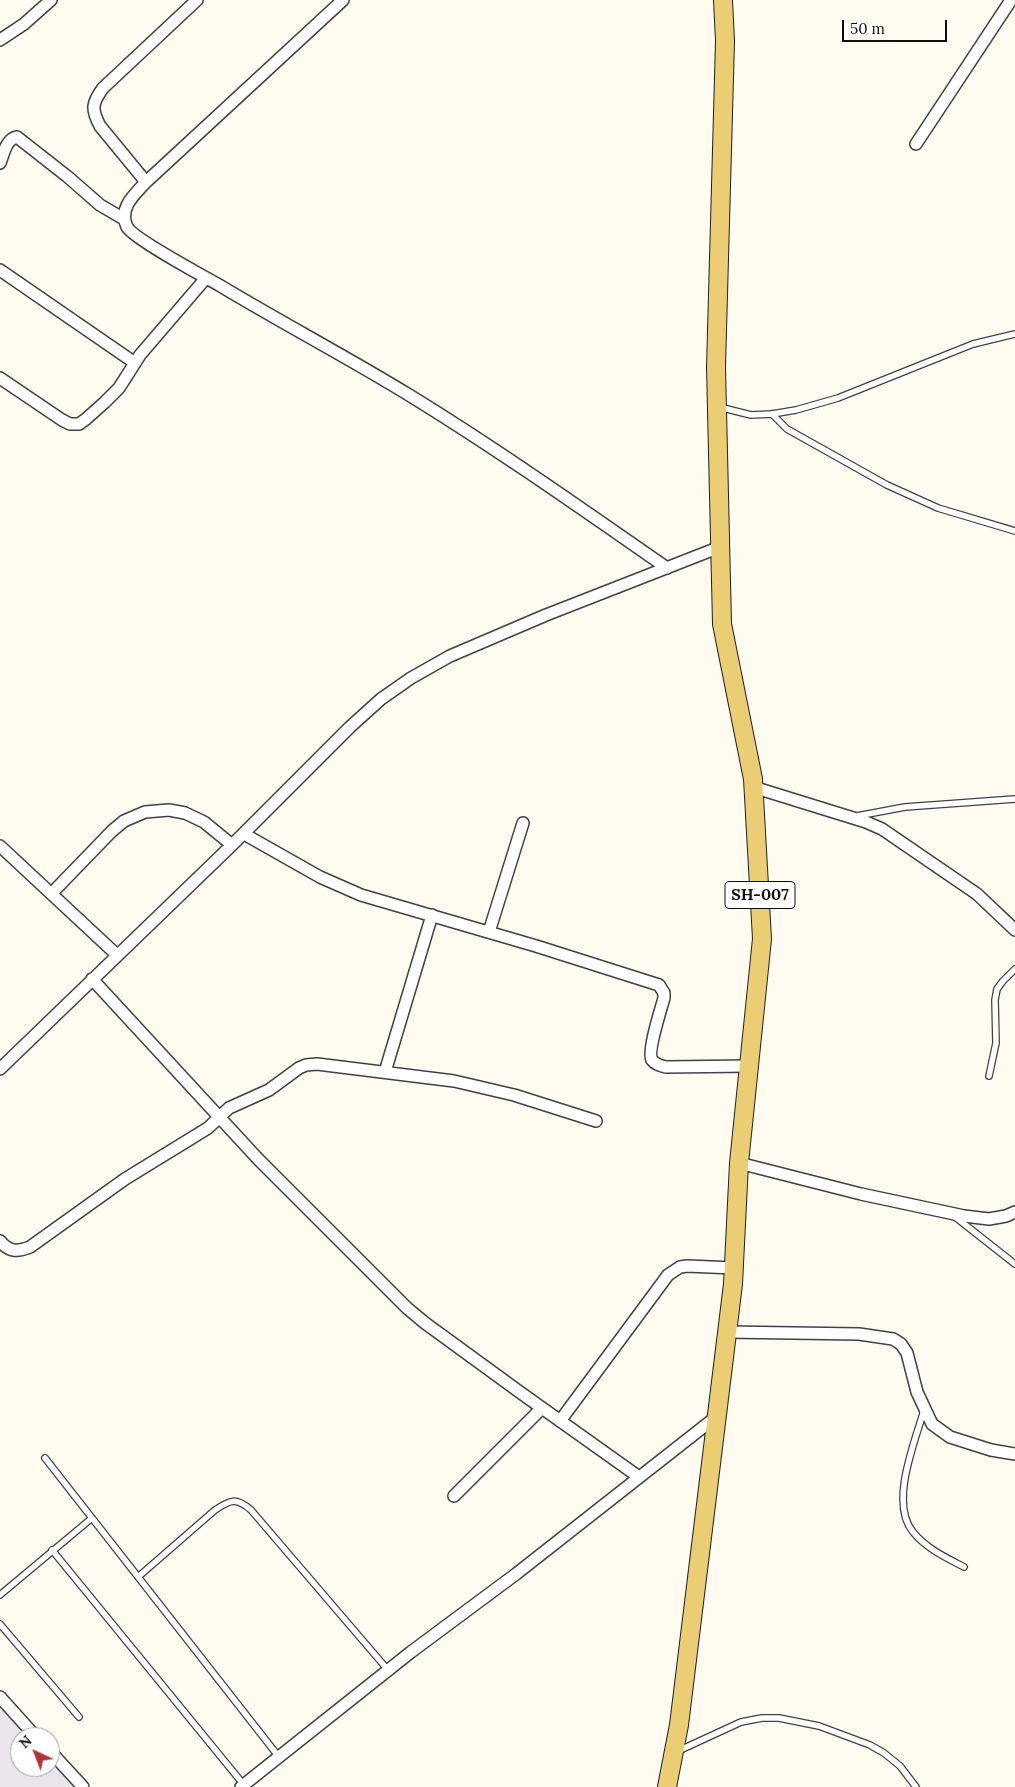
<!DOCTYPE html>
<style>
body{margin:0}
#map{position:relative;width:1015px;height:1787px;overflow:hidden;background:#fefbf1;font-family:Lora,serif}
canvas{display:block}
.north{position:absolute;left:10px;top:1727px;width:50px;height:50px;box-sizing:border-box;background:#fff;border:1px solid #9f9f9f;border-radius:50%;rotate:317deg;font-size:14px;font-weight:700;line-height:20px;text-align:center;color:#0e0e0e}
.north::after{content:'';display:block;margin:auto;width:18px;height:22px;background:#b1343a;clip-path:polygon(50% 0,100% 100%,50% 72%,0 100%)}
.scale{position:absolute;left:842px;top:20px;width:105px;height:22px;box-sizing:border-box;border:2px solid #0e0e0e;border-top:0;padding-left:6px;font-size:15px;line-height:18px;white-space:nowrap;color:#0e0e0e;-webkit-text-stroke:4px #fff;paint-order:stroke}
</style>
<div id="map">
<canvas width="1015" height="1787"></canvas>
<div class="north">N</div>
<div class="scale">50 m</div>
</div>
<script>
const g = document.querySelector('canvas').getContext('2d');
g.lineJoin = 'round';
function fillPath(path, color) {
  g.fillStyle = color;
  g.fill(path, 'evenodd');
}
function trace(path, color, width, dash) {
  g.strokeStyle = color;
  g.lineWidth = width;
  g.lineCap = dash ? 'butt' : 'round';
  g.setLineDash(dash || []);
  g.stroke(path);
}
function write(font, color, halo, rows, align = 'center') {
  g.font = font + ' Lora,serif';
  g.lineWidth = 5;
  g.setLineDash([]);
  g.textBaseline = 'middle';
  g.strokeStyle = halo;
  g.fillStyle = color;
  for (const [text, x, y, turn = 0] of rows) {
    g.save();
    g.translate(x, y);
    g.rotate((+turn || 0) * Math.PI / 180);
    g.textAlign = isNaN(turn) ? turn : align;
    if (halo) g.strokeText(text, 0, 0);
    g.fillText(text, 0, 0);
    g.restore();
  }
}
const industrial = new Path2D(`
 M0,1693L38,1737H20V1767H50V1751L81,1787H0Z`);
const service = new Path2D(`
 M719,407L751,415L772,414L796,410L838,398L973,344L1015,334
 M772,414L787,429L887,485L938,508L1015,531
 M857,816L905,807L1015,799
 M989,1076L996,1043L995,1000L997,989L1003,981L1015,969
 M954,1216L1015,1264
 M924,1410C915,1442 889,1503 913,1532C927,1549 945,1557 964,1567
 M45,1458L279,1757
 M52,1550L244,1785
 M138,1577L215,1510C230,1500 236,1497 251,1510L388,1670
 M0,1595L92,1518
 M0,1624L79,1717
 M678,1751L741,1722L762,1718H779L819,1726L870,1745L884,1753L900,1766L916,1787`);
const minor = new Path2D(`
 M197,0L103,88C92,103 91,109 100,126L146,182C135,194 118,208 127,227C134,239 203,276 219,285C282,323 347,357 409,395C497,449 582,509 667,568
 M0,40L24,24L51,0
 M916,144L1011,0
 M0,163C4,153 6,139 17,137L68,177L100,205L124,219
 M146,182L343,0
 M0,270L135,363
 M0,378L62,420L70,424H79L86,419L105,402L119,388L140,355L206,278
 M753,787L866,822L882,829L977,894L1015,930
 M244,834L320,877L361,895L536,946L659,985L664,993V998C661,1009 647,1052 652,1060C655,1064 661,1066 666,1067L749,1066
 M0,846L117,955
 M52,893L112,831L124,821L145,812L169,810L185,813L204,822L232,845
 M489,932L523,823
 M92,979L258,1159L407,1308L425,1323L521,1393L639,1477
 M0,1069L232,845L350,727L381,699L411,678L450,656L546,615L720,547
 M385,1072L432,915
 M739,1163L861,1194L964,1216L989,1219L1006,1216L1015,1212
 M0,1241C9,1252 17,1252 30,1247L125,1179L208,1128L229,1108L269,1090L299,1068L306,1065L317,1064L454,1081L514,1095L596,1121
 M727,1332L859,1334L893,1339L901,1344L907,1353L917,1392L932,1424L950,1437L991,1450L1015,1454
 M560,1421L668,1275L680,1267L687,1266L734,1268
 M454,1496L542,1408
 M0,1697L36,1737
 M50,1751L83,1787
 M241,1787L411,1652L516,1574L716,1417`);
const primary = new Path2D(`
 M667,1787L679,1725L733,1284L739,1163L762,939L753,779L722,624L716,367L725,41L723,0`);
const shields = [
 [760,895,70]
];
const shieldNames = [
 ["SH-007",760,895]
];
fillPath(industrial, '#ebe4ec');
trace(service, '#414141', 8);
trace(minor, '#414141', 14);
trace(primary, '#1f1f1f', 20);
trace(service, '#fff', 5.5);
trace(minor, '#fff', 11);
trace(primary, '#ebce74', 18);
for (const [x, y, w] of shields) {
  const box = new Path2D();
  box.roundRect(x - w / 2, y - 13.5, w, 27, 4);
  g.fillStyle = '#fff';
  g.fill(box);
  trace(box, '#0e0e0e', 1);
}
write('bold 16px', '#0e0e0e', null, shieldNames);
</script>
